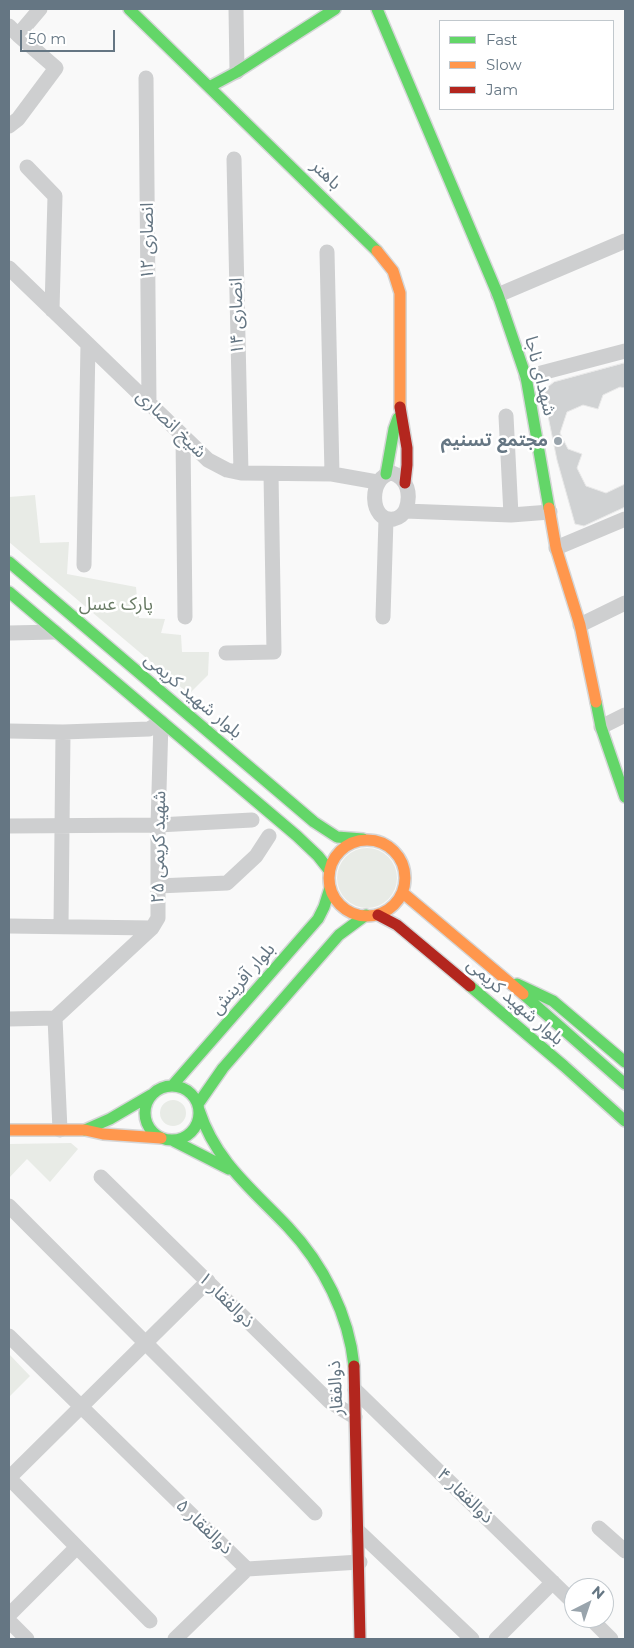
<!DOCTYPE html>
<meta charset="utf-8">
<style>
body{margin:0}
#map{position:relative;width:634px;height:1648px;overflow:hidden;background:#f9f9f9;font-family:Montserrat,sans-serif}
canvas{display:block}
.frame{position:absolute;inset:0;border:10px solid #657683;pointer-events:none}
.legend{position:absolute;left:439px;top:20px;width:175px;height:90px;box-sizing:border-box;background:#fff;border:1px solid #c1c8cd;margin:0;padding:6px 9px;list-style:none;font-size:15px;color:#657683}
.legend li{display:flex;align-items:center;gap:10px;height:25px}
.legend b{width:25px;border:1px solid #c1c8cd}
.north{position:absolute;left:564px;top:1578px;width:50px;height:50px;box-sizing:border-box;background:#fff;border:1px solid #c1c8cd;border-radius:50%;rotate:41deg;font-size:14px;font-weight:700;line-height:20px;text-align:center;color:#657683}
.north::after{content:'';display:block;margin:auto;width:18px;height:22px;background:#99a4ac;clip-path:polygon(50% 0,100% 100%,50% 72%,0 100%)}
.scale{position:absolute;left:20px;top:30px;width:95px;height:22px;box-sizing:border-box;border:2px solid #657683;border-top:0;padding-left:6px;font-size:15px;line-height:18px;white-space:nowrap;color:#657683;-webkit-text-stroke:4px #fff;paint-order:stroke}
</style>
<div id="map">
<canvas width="634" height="1648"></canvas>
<div class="frame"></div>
<ul class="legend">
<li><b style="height:6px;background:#63d668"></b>Fast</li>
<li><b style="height:6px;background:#ff974d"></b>Slow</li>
<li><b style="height:6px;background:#b3261e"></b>Jam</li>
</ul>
<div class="north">N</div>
<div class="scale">50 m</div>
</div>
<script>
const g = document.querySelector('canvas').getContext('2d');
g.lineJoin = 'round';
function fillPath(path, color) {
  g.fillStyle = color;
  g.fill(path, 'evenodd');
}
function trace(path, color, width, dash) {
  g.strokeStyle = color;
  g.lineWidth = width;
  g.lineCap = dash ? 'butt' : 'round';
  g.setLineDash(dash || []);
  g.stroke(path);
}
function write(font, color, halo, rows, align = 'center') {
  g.font = font + ' Montserrat,"Noto Sans Arabic",sans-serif';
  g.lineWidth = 5;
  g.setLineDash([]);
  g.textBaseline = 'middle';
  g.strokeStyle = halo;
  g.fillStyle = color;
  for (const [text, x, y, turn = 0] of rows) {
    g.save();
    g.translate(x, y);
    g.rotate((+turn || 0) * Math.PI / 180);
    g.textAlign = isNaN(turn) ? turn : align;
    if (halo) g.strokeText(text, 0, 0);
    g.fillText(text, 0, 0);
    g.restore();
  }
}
const green = new Path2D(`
 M35,495L40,543L69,542L67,574L136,587L139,618L165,619L161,633L181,635L182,652H209L208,675L189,694L9,542V497Z
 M337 878a30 30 0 1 1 60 0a30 30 0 1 1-60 0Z
 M160 1113a13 13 0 1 1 26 0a13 13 0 1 1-26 0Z
 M71,1143L78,1149L50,1182L27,1159L9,1178V1144Z
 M9,1354L30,1376L9,1397Z`);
const building = new Path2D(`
 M625,363V388L620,387L603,395L598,409L583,405L567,412L560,433L568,449L582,454L577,468L586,486L606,493L625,484V507L584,526L575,524L557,460L548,416L544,390L554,382Z`);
const street = new Path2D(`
 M236,9L237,72
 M9,26L18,35L40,9
 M146,78L149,403
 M9,126L18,119L56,68L18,35
 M234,159L241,473
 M27,167L55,196L52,310
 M327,252L332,474
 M9,268L208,460L227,470L241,473L332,474L377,482
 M498,295L625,241
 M526,377L625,351
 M506,416L511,515
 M183,437L185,617
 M392,473C408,478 411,495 406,509C404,514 399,518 394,519C369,523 368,476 392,473Z
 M405,511L511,515L550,512
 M556,548L625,519
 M84,565L88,344
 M383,617L386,519
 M580,625L625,603
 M9,633L55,632
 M226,653L274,652L271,474
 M601,727L625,715
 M9,731L63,732L149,729L161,722L158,825V918L152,928L55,1018
 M9,826L158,825L252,820
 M158,886L227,883L256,856L269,836
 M9,926L152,928
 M61,926L63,732
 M55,1018L60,1130
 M9,1019L55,1018
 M101,1177L329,1401L355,1417
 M9,1206L315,1513
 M9,1336L247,1569L360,1562
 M355,1390L574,1603
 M9,1478L208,1281
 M9,1478L150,1621
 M599,1528L625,1551
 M358,1531L472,1639
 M9,1615L77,1547
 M590,1618L611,1639
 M9,1621L27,1639
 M175,1639L247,1569
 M496,1639L553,1582`);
const fast = new Path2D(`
 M129,9L377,251
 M377,9L498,295L526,377L549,508
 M209,87L237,72L335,9
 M386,474L394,429L398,418
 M9,562L314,822L337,837L363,839
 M9,592L297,836L318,856L329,870
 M596,702L601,727L625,797
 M517,984L553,1001L625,1062
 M470,986L564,1066L625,1121
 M523,994L625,1084
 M172,1086L318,919L324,907L330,888
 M145 1113a27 27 0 1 1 54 0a27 27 0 1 1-54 0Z
 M198,1104L223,1068L339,935L366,915
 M199,1110C216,1162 252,1189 288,1227C323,1264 349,1315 354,1366
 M85,1130L110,1119L151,1095
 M172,1140L229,1169`);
const slow = new Path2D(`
 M377,251L393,271L400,293V407
 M549,508L556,548L580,625L596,702
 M329 878a38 38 0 1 1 76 0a38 38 0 1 1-76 0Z
 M403,893L523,994
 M9,1130H85L103,1134L161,1138`);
const jam = new Path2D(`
 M400,407L407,448V465L405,483
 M378,915L397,925L470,986
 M354,1366L360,1639`);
const markers = [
 [558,441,5,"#99a4ac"]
];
const streetNames = [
 ["باهنر",326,175,44],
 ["انصاری ۱۲",148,241,-90],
 ["انصاری ۱۴",237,316,-91],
 ["شهدای ناجا",540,376,76],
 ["شیخ انصاری",171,424,44],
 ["بلوار شهید کریمی",193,696,40],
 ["شهید کریمی ۲۵",159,847,-89],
 ["بلوار آفرینش",243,979,-49],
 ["بلوار شهید کریمی",515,1002,41],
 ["ذوالفقار ۱",226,1300,45],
 ["ذوالفقار",336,1388,-93],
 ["ذوالفقار ۴",465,1496,44],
 ["ذوالفقار ۵",204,1527,44]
];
const poiNames = [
 ["مجتمع تسنیم",548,441]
];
const parkNames = [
 ["پارک عسل",116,605]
];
fillPath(green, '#e8ebe6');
fillPath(building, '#d0d2d3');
trace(building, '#e8e8e8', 1);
trace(fast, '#d5d6d7', 14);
trace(slow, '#d5d6d7', 14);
trace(jam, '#d5d6d7', 14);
trace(street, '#cecfd0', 15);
trace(fast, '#63d668', 11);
trace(slow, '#ff974d', 11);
trace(jam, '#b3261e', 11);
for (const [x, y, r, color] of markers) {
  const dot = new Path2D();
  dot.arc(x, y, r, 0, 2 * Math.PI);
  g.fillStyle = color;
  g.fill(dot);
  trace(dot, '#fff', 2);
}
write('18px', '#657683', '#fff', streetNames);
write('bold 18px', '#657683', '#fff', poiNames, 'right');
write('18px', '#687a64', '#fff', parkNames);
</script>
